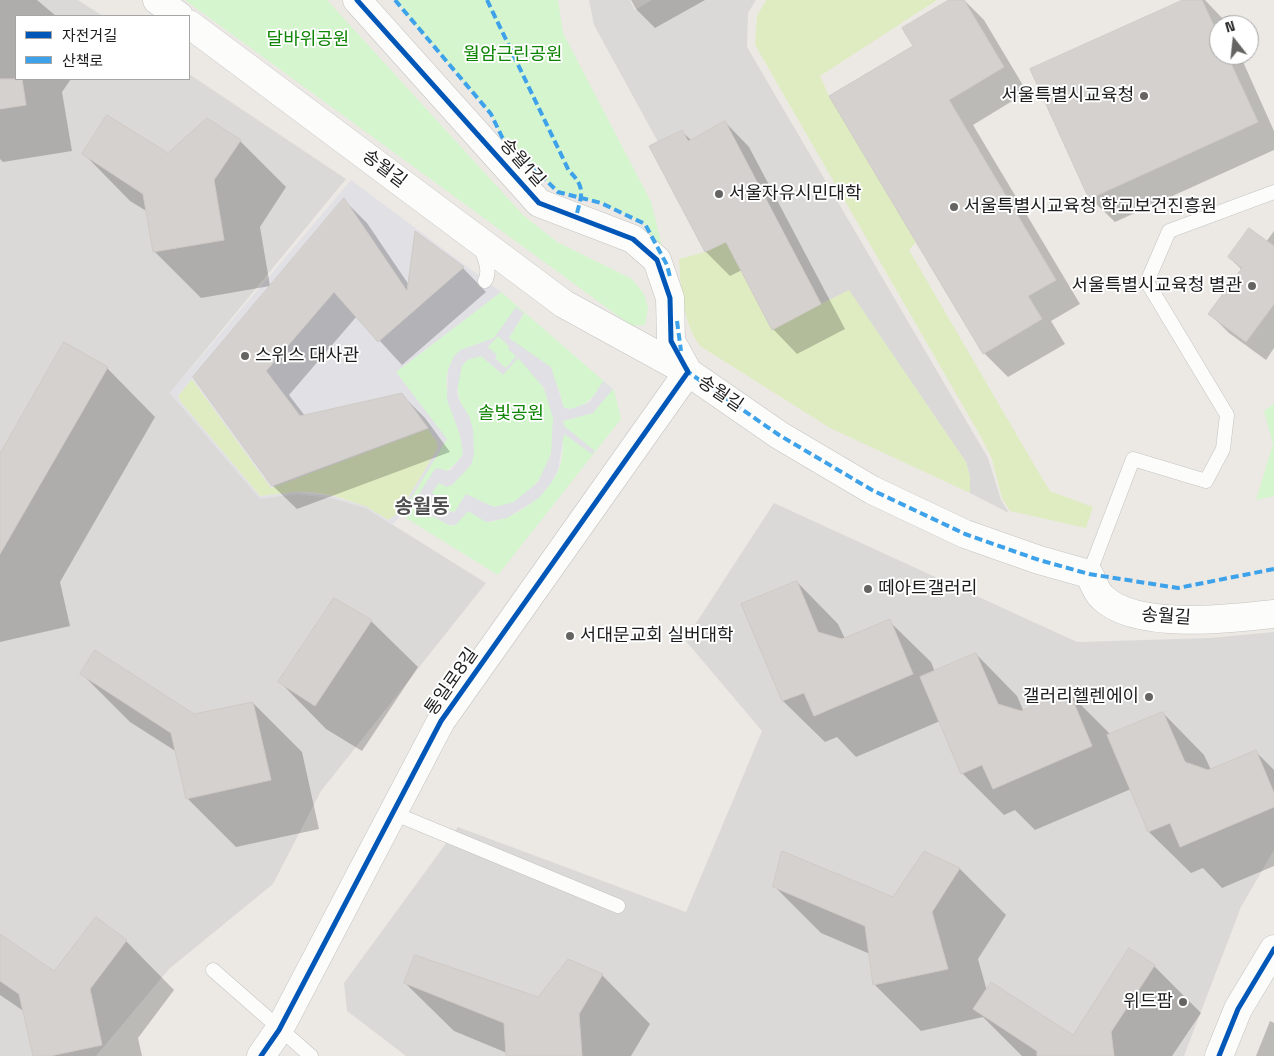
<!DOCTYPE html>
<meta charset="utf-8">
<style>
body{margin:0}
#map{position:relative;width:1274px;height:1056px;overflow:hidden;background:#ece9e5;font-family:"Space Grotesk","Noto Sans KR",sans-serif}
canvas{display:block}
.legend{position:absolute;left:15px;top:15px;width:175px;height:65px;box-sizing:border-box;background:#fff;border:1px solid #a5a5a5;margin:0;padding:6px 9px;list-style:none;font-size:15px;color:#1d1d1d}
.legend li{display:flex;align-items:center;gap:10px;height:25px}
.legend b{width:25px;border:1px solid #a5a5a5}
.north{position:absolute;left:1209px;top:15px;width:50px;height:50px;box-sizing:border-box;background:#fff;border:1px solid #a5a5a5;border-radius:50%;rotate:344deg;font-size:14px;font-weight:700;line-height:20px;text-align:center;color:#1d1d1d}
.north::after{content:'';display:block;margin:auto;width:18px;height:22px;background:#656463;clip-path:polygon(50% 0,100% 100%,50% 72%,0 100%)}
</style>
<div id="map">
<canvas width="1274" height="1056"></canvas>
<ul class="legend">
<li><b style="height:6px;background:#0057b8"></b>자전거길</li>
<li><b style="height:6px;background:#3da2ea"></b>산책로</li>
</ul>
<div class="north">N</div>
</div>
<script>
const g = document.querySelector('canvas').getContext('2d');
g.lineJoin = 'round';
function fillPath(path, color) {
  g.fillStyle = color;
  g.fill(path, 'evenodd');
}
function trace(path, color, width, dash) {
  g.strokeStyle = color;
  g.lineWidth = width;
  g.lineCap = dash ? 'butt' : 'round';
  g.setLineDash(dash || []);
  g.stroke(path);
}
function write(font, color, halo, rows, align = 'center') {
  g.font = font + ' "Space Grotesk","Noto Sans KR",sans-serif';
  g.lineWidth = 4;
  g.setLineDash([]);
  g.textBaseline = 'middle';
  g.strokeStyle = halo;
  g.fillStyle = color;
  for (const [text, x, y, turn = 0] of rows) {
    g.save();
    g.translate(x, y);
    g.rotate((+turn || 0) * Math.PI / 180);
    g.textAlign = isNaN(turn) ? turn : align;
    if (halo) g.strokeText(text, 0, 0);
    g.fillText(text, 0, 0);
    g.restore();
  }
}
const residential = new Path2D(`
 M0,0H78L103,16H16V79H189V74L346,179L170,393L260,498L297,494L332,498L366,508L486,583L321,791L273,884L169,969L96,1056H0Z
 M774,503L1077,642L1210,638L1274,632V850L1241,907L1184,1056H406L347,1011L344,983L458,827L686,912L762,731L685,640Z`);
const grass = new Path2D(`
 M766,0H937L820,76L829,96L916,242L909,250L1036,468L1050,491L1093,507L1086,528L1010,511L1002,498L992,459L981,437L755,45L757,16Z
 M726,242L772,330L849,289L966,462L970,476V493L830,428L700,346C682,321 681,289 679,259L705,252Z
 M192,379L271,488L428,429L437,442L438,448L399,513L388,520C362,503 327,490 295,492C283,493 272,496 260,496L180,401L178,396Z`);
const park = new Path2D(`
 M185,0H327L523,215L557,242L632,279L644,294L648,308L645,325L632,326Z
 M395,0H558L563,33L651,202L667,265L645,224L601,203L558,192L502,137L491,114Z
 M501,292L614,390L621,419L498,575L401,515L446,439L396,372ZM524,314L509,338L550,370L560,393L564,408C582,412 594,396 603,384L612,389L593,413L563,421L566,434H563C563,445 563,459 559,469C547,496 518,517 490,522L468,511L453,526L449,525L421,510L444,499L441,507L454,513L466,494C474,498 488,507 497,507C506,507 515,502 522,497C553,474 561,432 548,397C540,378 512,348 497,335ZM496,335L488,347L495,358L506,369L516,357L503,374L481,356C447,359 459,394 463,415C465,432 468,449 470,465L452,485L439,483L432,492L438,468L447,471L459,460L463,454C462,421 432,387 455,356C465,343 487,348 496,335Z
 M1274,404V496L1256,500L1273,444L1264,411Z`);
const parking = new Path2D(`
 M589,0H630L635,10L652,0H756L748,13L747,47L988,458L1001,500L1009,513L970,493V476L966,462L849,290L821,304L725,121L688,141L681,130L658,142L594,25Z`);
const plaza = new Path2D(`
 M351,180L501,292L396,372L447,439L401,515L392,525L366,508L332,498L297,494L260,499L170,393ZM344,198L418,307L378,341L334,292L266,371L300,416L401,393L427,428L272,486L194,378ZM192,379L271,488L428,429L437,442L438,448L399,513L388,520L365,506L332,496L297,492L260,496L180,401L178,396Z
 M516,307L524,313L509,338L551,367L564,408L571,409L590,402L603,381L613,389L593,413L563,421L564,426L595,451L592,454L564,434L558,470L551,483L539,498L507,518L486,522L468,511L456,525H449L421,510L425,502L417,497L435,469L438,468L447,471L451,470L463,454L460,435L447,400L448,370L454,356L460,350L494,338ZM498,336L509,346L508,349L516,356L506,368L495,359L497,355L488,347ZM481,356L503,375L518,358L544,388L553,418L551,454L538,482L514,502L494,507L466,494L454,513L441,507L444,499L432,493L439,483L446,487L452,485L471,465L474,455L473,430L470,418L458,398L457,390L462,366L467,360Z`);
const shadow = new Path2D(`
 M0,0H37L56,16H16V79H71L62,92L72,151L3,162L0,159Z
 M631,0H705L655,28L636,9Z
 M951,0H964L984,20L1027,92L973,125L1080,304L1051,321L1065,344L1008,377L984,353L915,46Z
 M1186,0H1205L1223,19L1226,25H1219V55H1240L1274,131V150L1115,222L1090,198Z
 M725,122L749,147L845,329L797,354L773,329L742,270L730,276L706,252L651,147L681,131L691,140Z
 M240,141L286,187L260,227L270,286L201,298L154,251L148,212L130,201L84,154L169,155Z
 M344,200L367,223L409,285L463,268L486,292L402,365L357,316L289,395L305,416L401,394L425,418L450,452L297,509L272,485L195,377Z
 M1274,231V348L1266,360L1229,333L1210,314L1242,270L1229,257L1266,242Z
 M107,368L155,417L60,582L70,626L0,642V456Z
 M797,582L838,624L845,639L889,621L931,662L935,672L976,654L1017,696L1024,712L1069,693L1111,735L1163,713L1204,755L1211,770L1255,751L1274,770V866L1222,888L1203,868L1191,873L1149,832L1131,789L1035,830L1015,810L1004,815L962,773L940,721L856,757L837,737L825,742L783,701L742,605Z
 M371,621L418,667L362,751L326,729L280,682Z
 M82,674L194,716L253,703L302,752L319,829L236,847L187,798L177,752L130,722Z
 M925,853L960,869L1006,915L978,959L987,991L1073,1036L1154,966L1201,1013L1172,1056H1022L983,1017L921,1031L874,984L870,954L821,933L774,886L893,899Z
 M0,936L54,973L126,941L174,990L138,1038L142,1056H34L25,1012L0,995Z
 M602,975L650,1024L631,1056H508L507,1053L454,1031L405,983L538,999Z
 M1270,1021L1274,1023V1056H1256Z`);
const building = new Path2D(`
 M949,0H964L1004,67L949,100L1056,280L1028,296L1042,319L983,354L829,96L913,46L902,28Z
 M1183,0H1202L1219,37V55H1227L1258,122L1089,199L1030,69Z
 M0,79H22L26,105L0,109Z
 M107,115L168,153L207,118L241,140L214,180L224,240L153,252L143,194L82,154Z
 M725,121L821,304L772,330L726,242L705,252L649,146L682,130L688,141Z
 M344,198L407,291L415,231L464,267L378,342L334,292L266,371L300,416L402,393L428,428L272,486L193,377Z
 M1249,228L1274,246V304L1246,342L1208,314L1242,268L1228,257Z
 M64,342L108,367L0,554V454Z
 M797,581L818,632L842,639L890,619L913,674L814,716L804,693L782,701L741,604Z
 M334,598L372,620L315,706L278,682Z
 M95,650L194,714L253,702L271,780L186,799L171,733L80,674Z
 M976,653L998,704L1021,711L1069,691L1092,746L993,789L982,765L961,774L920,677Z
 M1163,712L1185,762L1208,770L1256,750L1274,793V807L1180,847L1170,823L1148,832L1107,735Z
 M782,851L893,897L924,851L960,868L932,912L948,969L873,985L865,926L773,887Z
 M96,917L127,940L90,989L102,1045L50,1056H33L19,994L0,981V934L54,971Z
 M1129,948L1155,965L1111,1032L1114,1056H1037V1051L973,1009L991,982L1073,1035Z
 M415,955L538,997L568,959L603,974L579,1014L582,1056H506L504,1023L404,983Z`);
const service = new Path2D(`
 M479,246C485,257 491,270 485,281
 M1089,574L1133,459L1206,481L1223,449L1227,415L1147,282L1169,231L1274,192
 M393,813L618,906
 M213,970L311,1056`);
const minor = new Path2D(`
 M157,0L179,16
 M189,24L564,304L688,372L779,435L872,490L965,534L1039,560L1089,574C1093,581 1096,592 1102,597C1134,630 1231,619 1274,614
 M261,1056L279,1030L441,721L688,372L671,341L670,298L657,260L633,239L539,203L357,0
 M1219,1056L1238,1009L1274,949`);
const quiet = new Path2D(`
 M395,0L491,114L502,137L558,192L601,203L645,224L667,265L670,277
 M487,0L569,171C587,188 581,196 576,217
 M677,321L681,351
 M687,368L688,372L779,435L872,490L965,534L1039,560L1089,574L1178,588L1274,569`);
const cycleway = new Path2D(`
 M261,1056L279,1030L441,721L688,372L671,341L670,298L657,260L633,239L539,203L357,0
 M1219,1056L1238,1009L1274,949`);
const markers = [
 [1144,96,5,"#656463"],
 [719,194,5,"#656463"],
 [954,207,5,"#656463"],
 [1252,286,5,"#656463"],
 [245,356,5,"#656463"],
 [868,589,5,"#656463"],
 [570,636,5,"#656463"],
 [1149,697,5,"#656463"],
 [1183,1002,5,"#656463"]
];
const parkNames = [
 ["달바위공원",308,40],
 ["월암근린공원",513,55],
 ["솔빛공원",511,414]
];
const poiNames = [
 ["서울특별시교육청",1134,96,"right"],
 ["서울자유시민대학",729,194],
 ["서울특별시교육청 학교보건진흥원",964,207],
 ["서울특별시교육청 별관",1242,286,"right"],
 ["스위스 대사관",255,356],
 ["떼아트갤러리",878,589],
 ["서대문교회 실버대학",580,636],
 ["갤러리헬렌에이",1139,697,"right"],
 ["위드팜",1173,1002,"right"]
];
const streetNames = [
 ["송월1길",522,163,48],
 ["송월길",384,169,37],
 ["송월길",720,394,34],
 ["송월길",1166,617,4],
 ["통일로8길",452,682,-55]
];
const quarterNames = [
 ["송월동",422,508]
];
fillPath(residential, '#dbd9d7');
fillPath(grass, '#dfecc1');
fillPath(park, '#d4f5cd');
fillPath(parking, '#dad9d7');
fillPath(plaza, '#e0e0e5');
fillPath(shadow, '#0003');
fillPath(building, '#d5d1ce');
trace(building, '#cfcac6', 1);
trace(service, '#c4c3c1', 15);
trace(minor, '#c4c3c1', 29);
trace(service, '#fcfcfb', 14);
trace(minor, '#fcfcfb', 28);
trace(quiet, '#3da2ea', 4, [8, 4]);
trace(cycleway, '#0057b8', 5);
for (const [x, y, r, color] of markers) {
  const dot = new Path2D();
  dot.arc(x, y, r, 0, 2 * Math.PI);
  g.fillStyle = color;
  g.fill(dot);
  trace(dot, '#fff', 2);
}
write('18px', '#0d8502', '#fff', parkNames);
write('18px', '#1d1d1d', '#fff', poiNames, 'left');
write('18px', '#1d1d1d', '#fff', streetNames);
write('bold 20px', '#505050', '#fff', quarterNames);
</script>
